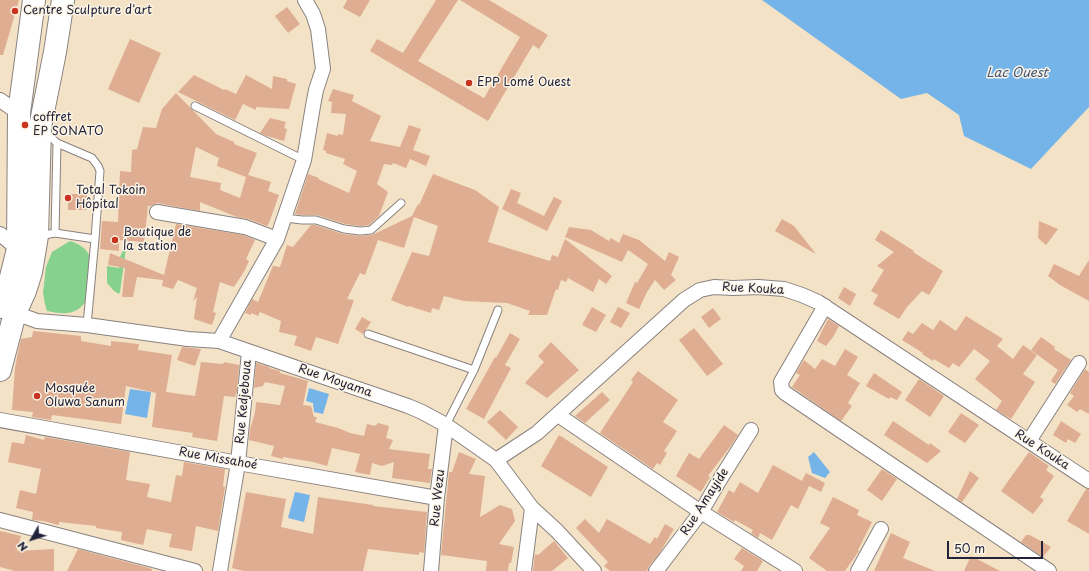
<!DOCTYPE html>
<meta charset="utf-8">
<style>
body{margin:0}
#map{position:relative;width:1089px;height:571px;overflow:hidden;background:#f3e2c5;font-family:"Playpen Sans",sans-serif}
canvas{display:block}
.north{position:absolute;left:12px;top:519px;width:40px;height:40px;-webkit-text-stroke:3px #fcf5e5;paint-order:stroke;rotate:231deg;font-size:11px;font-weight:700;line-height:16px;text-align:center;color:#22223b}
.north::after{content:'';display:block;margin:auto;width:14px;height:18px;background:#22223b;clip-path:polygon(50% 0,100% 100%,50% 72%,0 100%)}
.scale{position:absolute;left:947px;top:541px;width:96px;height:18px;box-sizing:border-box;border:2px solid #22223b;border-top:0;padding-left:5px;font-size:12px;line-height:14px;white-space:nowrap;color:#22223b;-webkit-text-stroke:3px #fcf5e5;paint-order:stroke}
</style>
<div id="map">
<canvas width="1089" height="571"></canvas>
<div class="north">N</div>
<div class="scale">50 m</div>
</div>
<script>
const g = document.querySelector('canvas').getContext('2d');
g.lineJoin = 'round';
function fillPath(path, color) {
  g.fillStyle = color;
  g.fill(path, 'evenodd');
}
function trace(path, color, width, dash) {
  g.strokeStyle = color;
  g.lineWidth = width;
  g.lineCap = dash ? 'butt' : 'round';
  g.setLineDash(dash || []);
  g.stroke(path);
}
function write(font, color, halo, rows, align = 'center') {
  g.font = font + ' "Playpen Sans",sans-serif';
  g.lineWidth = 3;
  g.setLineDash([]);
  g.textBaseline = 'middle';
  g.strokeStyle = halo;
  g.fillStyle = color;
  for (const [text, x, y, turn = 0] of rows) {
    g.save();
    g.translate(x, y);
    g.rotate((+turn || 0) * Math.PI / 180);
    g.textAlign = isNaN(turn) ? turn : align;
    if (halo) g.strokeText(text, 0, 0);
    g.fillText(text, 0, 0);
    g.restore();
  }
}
const green = new Path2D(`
 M70,241C78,243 88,249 90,258C91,261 89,291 88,295C87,301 82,307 77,310C68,315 57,313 47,311L45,304L43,293L46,267L52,252Z
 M127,242L120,292L119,294L114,291L107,283V266L119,268L120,257Z`);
const water = new Path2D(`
 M762,0H1089V107L1031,169L964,136L959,115L927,93L901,99Z
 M309,388L329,394L323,414L314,412L313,403L306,401Z
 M130,389L151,392L147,418L125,414Z
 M814,452L830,472L825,478L812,473L808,457Z
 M295,492L310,495L304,522L288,518Z`);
const building = new Path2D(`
 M0,0H19L3,55H0Z
 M347,0H370L360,17L343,8Z
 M436,0H458L418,61L484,98L520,37L460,0H489L548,35L539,49L533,45L488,121L370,51L377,39L403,53Z
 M287,7L300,24L288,33L275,16Z
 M130,39L161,53L139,103L108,89Z
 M194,75L224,90L225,89L236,94L246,75L272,89L273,76L287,79V81L296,84L289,109L256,107V110L243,104L235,120L178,92Z
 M333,89L354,95L352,101L381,116L370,141L400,147L409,125L421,129L413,150L430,156L426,166L410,159L406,168L393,163L392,165L384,164L377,184L388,192L379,216L369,225L360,226L345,224L317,215H302L295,214L308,174L319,178L318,179L349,193L357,171L343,164L345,159L326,153V151L323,150L327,133L338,136V134L343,135L346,114L331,113L332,102L328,101Z
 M176,93L216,134L234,142V144L257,153L248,175L271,182L268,191L279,195L269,223L267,226L248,219L237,217L200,202V211L157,203L151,206H148L144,242L119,240V251L100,249L102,221L118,222L120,171L131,172L132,150L137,149L143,127L156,128L162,109ZM196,147L219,158L217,166L246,177L240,198L220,190L221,183L190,177Z
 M270,118L286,122L284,128L287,129L284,141L267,136L260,133Z
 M433,174L459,184L475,190L499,207L488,242L550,261L552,255L558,257L565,239L612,276L606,284L599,279L593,292L568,278L566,282L561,280L558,290L556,289L547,315H528L530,311L507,303L464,301L444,296L439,310L432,308L431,313L409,306L408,307L391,300L412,252L429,256L438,226L414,217L404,248L378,240L365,275L360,273L347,299L354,300L338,344L316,337L311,351L294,345L297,336L279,332L281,321L260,312L258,316L251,313V315L245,313L252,299L258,302L273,266L280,267L287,245L293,247L311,225H315L343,234L360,236L372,235L412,216L418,204L419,205Z
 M511,189L521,193L517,203L544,216L554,197L562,201L547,231L502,209Z
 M68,194H87V210H68Z
 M782,219L794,226L816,254L775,231Z
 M1039,221L1058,229L1046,245L1038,238Z
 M176,224L243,235L255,240L246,259L249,261L245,270L234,287L220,282L213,312L216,313L212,325L194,319L197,297L193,301L197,288L178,280L173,289L162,286L163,280L137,277L133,297H122L125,268L108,265L110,253L164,275Z
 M569,227L591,230L609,241L611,238L619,243L623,234L639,240L665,261L669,252L679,257L671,275L676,280L664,290L655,280L647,292L639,309L626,303L635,282L637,283L648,264L628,250L622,262L565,237Z
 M881,230L914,251L913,252L943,271L929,295L922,291L907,307L899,319L873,304L878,295L871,291L884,270L877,266L894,252L875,240Z
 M1089,260V301L1060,285L1048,276L1054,264L1079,276Z
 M844,287L856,294L850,306L838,298Z
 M592,307L606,315L596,332L582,325Z
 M618,307L630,313L621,328L610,322Z
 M713,308L721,319L709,328L701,317Z
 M966,316L1003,339L997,346L1013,359L1023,345L1037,355L1023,374L1035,382L1011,419L996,410L1002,401L975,379L990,361L974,349L959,367L953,363L949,368L934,359L933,361L922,354L923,353L902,340L908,331L913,334L922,323L933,330L940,320L956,331Z
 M362,317L371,322L363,334L355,329Z
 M828,319L839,326L833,337L826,346L817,341Z
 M694,328L723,364L707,376L679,340Z
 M33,331L81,336V341L111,346V341L139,344L138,350L172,355L166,392L195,396L201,362L223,364L224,362L239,365L237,391L235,397L224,396L217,441L192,437L193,433L152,427L156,393L126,386L121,424L52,415L51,420L32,417L33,412L12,410L15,368L18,352L21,339L32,337Z
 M510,333L520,339L505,365L511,368L484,419L466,409L495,357L496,358Z
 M1041,337L1055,347L1054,349L1071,360L1055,384L1051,381L1058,370L1031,350Z
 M551,342L579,370L547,398L525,383L544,362L538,356Z
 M182,347L201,349L195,366L177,360Z
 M845,349L858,357L847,375L860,383L848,403L852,406L841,421L792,387L800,375L796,373L804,360L815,369L822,359L835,366Z
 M256,363L269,367V368L280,371V373L308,381L303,405L311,406L314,417H317L315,422L338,428L350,433L364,436L367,424L375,426L378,423L389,426L386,438L393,440L389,449L430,454L428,469H432L430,483L392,478L394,462L382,466L372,463L370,475L355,472L360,454L332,448L327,466L313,462L283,457V459L271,456L274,446L249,440L250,429L255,413L256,402L280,405L285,386L265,382L263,386L254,388Z
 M1085,369L1089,372V414L1080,409L1077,412L1067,405L1074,396L1070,393Z
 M638,371L678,400L663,422L677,431L664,451L667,453L660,465L657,463L653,469L600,433L633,382L631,380Z
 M874,373L902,392L897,400L890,397L889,399L866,386Z
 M919,379L944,396L930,417L905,400Z
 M602,392L610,400L585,423L575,416Z
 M500,410L518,427L506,440L487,422Z
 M961,413L979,425L965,443L948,432Z
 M893,421L929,445L930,443L941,451L927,463L884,435Z
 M1061,421L1081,434L1075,443L1068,439L1066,443L1053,435Z
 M724,425L738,435L730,447L708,476L710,477L701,492L676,476L689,453L699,459Z
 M26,435L44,440L45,437L130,452L126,480L150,484L147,497L171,502L176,475L182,476L184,462L225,469L223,486L225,487L218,531L196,526L192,551L169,547L172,534L147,529L143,545L121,540L122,532L96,528V526L59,522V525L43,521L32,520L33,512L16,508L20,490L36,494L41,469L8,462L12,442L24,444Z
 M559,435L608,467L591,497L541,466Z
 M459,452L476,459L469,474L485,476L480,517L500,505L512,509L515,521L499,544L514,547L511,563H509L508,571H486L487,561L441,555L449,472H452Z
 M1029,452L1049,466L1046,470L1054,476L1040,497L1044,500L1033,514L1001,491Z
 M773,465L802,481L806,473L825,483L821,492L809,486L798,509L791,505L772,540L760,533L758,538L751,533L753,530L735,520L734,522L717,512L729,490L734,493L740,482L758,493Z
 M882,469L897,479L882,501L867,490Z
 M970,471L979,478L962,502L957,499Z
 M1086,489H1089V534L1067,521Z
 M246,492L286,499L281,527L313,534L318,497L373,505V506L427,512L424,553L419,552V555L368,549L363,571H244L232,568Z
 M833,497L859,510L857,515L872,522L858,550L859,551L845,571H827L809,558L830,528L820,523Z
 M585,519L599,533L607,519L650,544L655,537L657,539L665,524L674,529L659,554L649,566L647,571H610L604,566L608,562L576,528Z
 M0,531L21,536L17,551L54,549V571H15L0,567Z
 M891,533L910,542L903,558L935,571H874Z
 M1026,535H1030L1051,547L1043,557L1021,542Z
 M554,541L568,558L552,571H533L535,554L538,555Z
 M742,548L763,561L757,571H741L744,566L734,559Z
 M78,549L149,568L152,569V571H67Z
 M971,556L1000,571H964Z`);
const lane = new Path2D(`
 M195,106L304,160
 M57,143L92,158L98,166L100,171L95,239
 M285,218L302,220H316L344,229L360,231L371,230L401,203
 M55,233L95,239L87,325
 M39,236L55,233L57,143L44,131
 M368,334L474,370
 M446,425L474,370L498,310`);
const street = new Path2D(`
 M0,100L19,113
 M157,212L245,227L277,239
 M0,234L18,249
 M825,306L781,382L782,390L785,393L1049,571
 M15,313L37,321L87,325L188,339L219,341L408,406L422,412L446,425L496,460L532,508L557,531L594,571
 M219,341L277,239L304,160L313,106L316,90L323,69L318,29L313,14L305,0
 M558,415L701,512L795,571
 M0,420L238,463L437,498
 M1029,441L1079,363
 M496,460L537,433L684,300L700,290L714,287L733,288L758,287L784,289L802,295L818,302L1089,481
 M0,520L195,571
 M220,571L238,463L249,352
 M431,571L437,498L446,425
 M524,571L532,508
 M656,571L701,512L719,481L751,430
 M858,571L881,529`);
const highway = new Path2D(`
 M0,307L8,289L18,249L19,113L34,0
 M0,370L15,313L25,291L31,272L37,236L40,127L55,52L63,0`);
const markers = [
 [15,11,4,"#c8321e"],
 [469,83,4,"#c8321e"],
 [25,125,4,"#c8321e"],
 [68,198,4,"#c8321e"],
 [115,240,4,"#c8321e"],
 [37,396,4,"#c8321e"]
];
const poiNames = [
 ["Centre Sculpture d'art",23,11],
 ["EPP Lomé Ouest",477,83],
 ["coffret",33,118],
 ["EP SONATO",33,132],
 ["Total Tokoin",76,191],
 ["Hôpital",76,205],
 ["Boutique de",123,233],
 ["la station",123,247],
 ["Mosquée",45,389],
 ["Oluwa Sanum",45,403]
];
const streetNames = [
 ["Rue Kouka",753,289,3],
 ["Rue Moyama",335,381,19],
 ["Rue Kedjeboua",244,402,-85],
 ["Rue Kouka",1042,450,33],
 ["Rue Missahoé",218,459,10],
 ["Rue Wezu",438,498,-84],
 ["Rue Amayide",705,502,-57]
];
const waterNames = [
 ["Lac Ouest",1017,73]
];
fillPath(green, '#86d18e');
fillPath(water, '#75b4e8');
fillPath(building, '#dfad91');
trace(lane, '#8a8280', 9);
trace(street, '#8a8280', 16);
trace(highway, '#8a8280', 24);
trace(lane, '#fff', 7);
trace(street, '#fff', 14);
trace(highway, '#fff', 22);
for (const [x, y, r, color] of markers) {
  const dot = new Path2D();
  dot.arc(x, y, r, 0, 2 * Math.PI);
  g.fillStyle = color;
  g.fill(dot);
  trace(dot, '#fcf5e5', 1.5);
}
write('12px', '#22223b', '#fcf5e5', poiNames, 'left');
write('12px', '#22223b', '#fcf5e5', streetNames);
write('italic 13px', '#3f5578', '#fcf5e5', waterNames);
</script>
